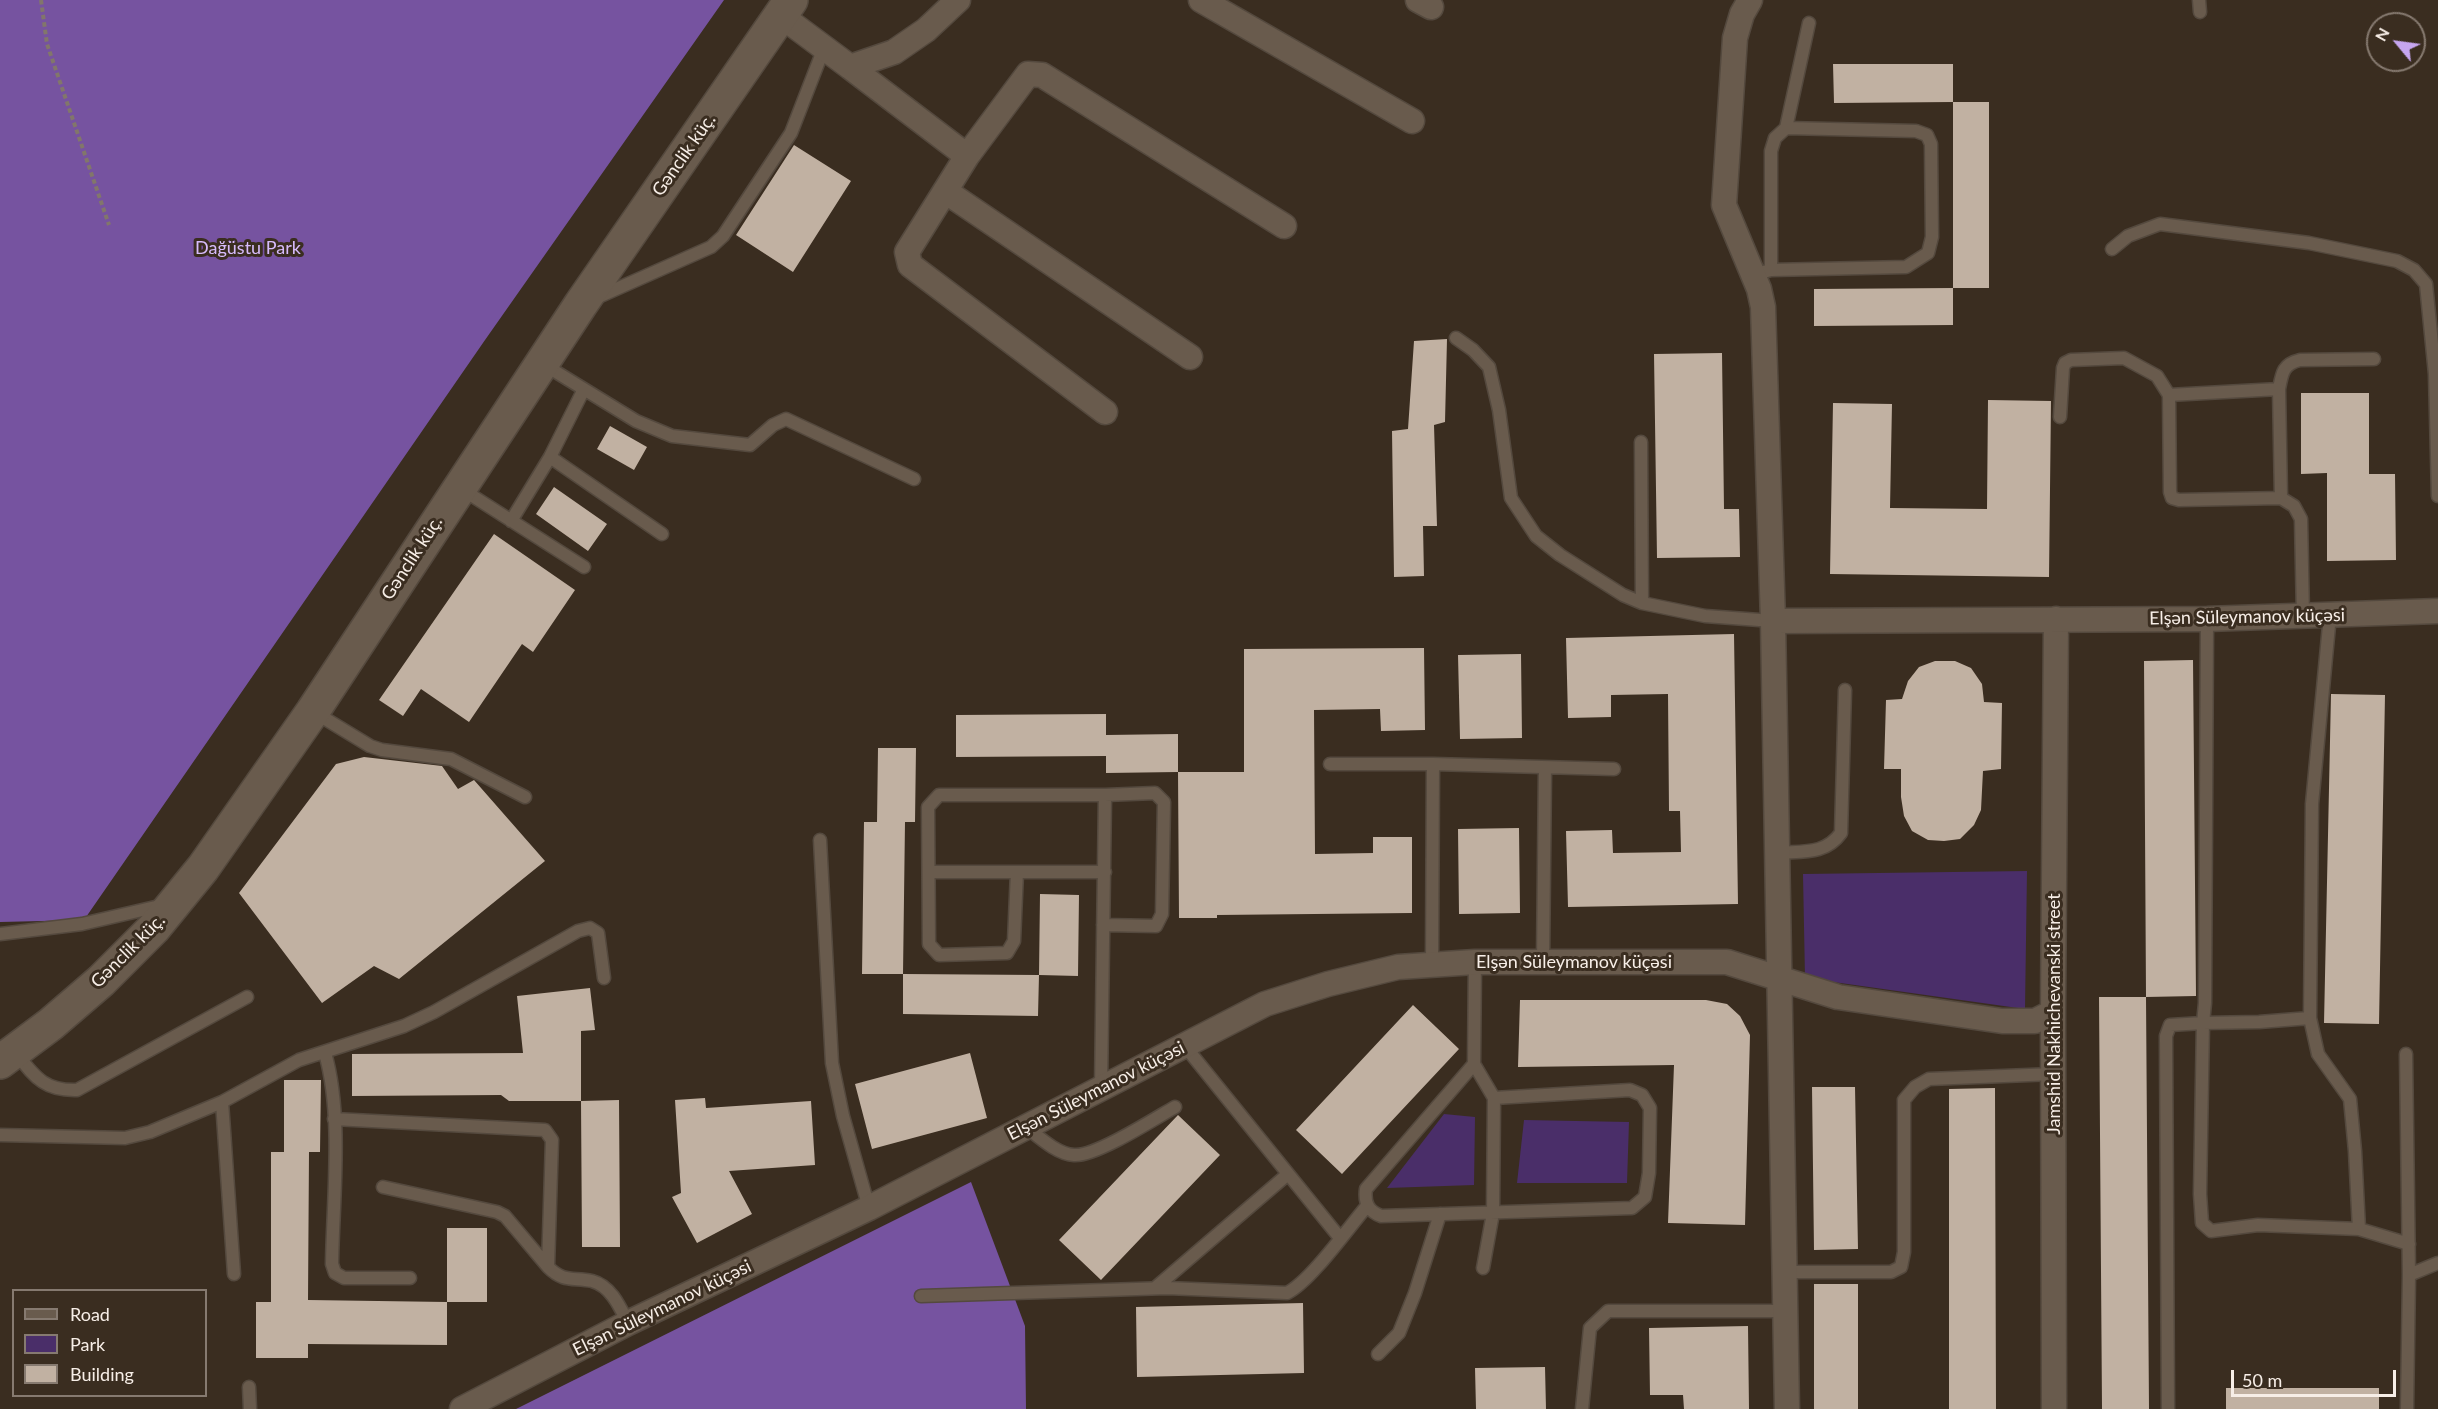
<!DOCTYPE html>
<meta charset="utf-8">
<style>
body{margin:0}
#map{position:relative;width:2438px;height:1409px;overflow:hidden;background:#3a2d20;font-family:Lato,sans-serif}
canvas{display:block}
.legend{position:absolute;left:12px;top:1289px;width:195px;height:108px;box-sizing:border-box;background:#3a2d20;border:2px solid #867a70;margin:0;padding:8px 10px;list-style:none;font-size:18px;color:#f7eee7}
.legend li{display:flex;align-items:center;gap:12px;height:30px}
.legend b{width:30px;border:2px solid #867a70}
.north{position:absolute;left:2366px;top:12px;width:60px;height:60px;box-sizing:border-box;background:#3a2d20;border:2px solid #867a70;border-radius:50%;rotate:299deg;font-size:16px;font-weight:700;line-height:24px;text-align:center;color:#f7eee7}
.north::after{content:'';display:block;margin:auto;width:21px;height:27px;background:#c6a6f0;clip-path:polygon(50% 0,100% 100%,50% 72%,0 100%)}
.scale{position:absolute;left:2231px;top:1370px;width:165px;height:27px;box-sizing:border-box;border:3px solid #f7eee7;border-top:0;padding-left:8px;font-size:18px;line-height:21px;white-space:nowrap;color:#f7eee7;-webkit-text-stroke:4px #3a2d20;paint-order:stroke}
</style>
<div id="map">
<canvas width="2438" height="1409"></canvas>
<ul class="legend">
<li><b style="height:8px;background:#695b4d"></b>Road</li>
<li><b style="height:16px;background:#4a2e69"></b>Park</li>
<li><b style="height:16px;background:#c1b1a2"></b>Building</li>
</ul>
<div class="north">N</div>
<div class="scale">50 m</div>
</div>
<script>
const g = document.querySelector('canvas').getContext('2d');
g.lineJoin = 'round';
function fillPath(path, color) {
  g.fillStyle = color;
  g.fill(path, 'evenodd');
}
function trace(path, color, width, dash) {
  g.strokeStyle = color;
  g.lineWidth = width;
  g.lineCap = dash ? 'butt' : 'round';
  g.setLineDash(dash || []);
  g.stroke(path);
}
function write(font, color, halo, rows, align = 'center') {
  g.font = font + ' Lato,sans-serif';
  g.lineWidth = 6;
  g.setLineDash([]);
  g.textBaseline = 'middle';
  g.strokeStyle = halo;
  g.fillStyle = color;
  for (const [text, x, y, turn = 0] of rows) {
    g.save();
    g.translate(x, y);
    g.rotate((+turn || 0) * Math.PI / 180);
    g.textAlign = isNaN(turn) ? turn : align;
    if (halo) g.strokeText(text, 0, 0);
    g.fillText(text, 0, 0);
    g.restore();
  }
}
const green = new Path2D(`
 M2027,871L2025,1009L1805,978L1803,874Z
 M1444,1114L1475,1117L1474,1185L1387,1188Z
 M1524,1120L1629,1122L1627,1183H1517Z`);
const forest = new Path2D(`
 M0,0H724L485,340L84,920L0,922Z
 M971,1182L1025,1326L1026,1409H516Z`);
const building = new Path2D(`
 M1833,64H1953V102L1834,103Z
 M1953,102H1989V288H1953Z
 M794,145L851,181L793,272L736,235Z
 M1953,288V325L1814,326V289Z
 M1447,339L1445,422L1434,425L1437,526H1423L1424,576L1394,577L1392,431L1408,429L1414,341Z
 M1722,353L1724,509H1739L1740,557L1657,558L1654,354Z
 M2301,393H2369V474H2395L2396,560L2327,561V473L2301,474Z
 M1988,400L2051,401L2049,577L1830,574L1833,403L1892,404L1890,508L1987,509Z
 M610,426L647,447L634,470L597,449Z
 M554,487L607,524L588,551L536,514Z
 M494,534L575,590L533,652L522,644L469,722L421,689L403,716L379,700Z
 M1734,634L1738,904L1568,907L1566,831L1612,830L1613,853L1681,852L1680,811H1669L1668,694L1611,695V717L1568,718L1566,638Z
 M1424,648L1425,730L1381,731L1380,709L1314,710L1315,854L1373,853V837H1412V913L1217,915V918H1179L1178,772H1244V649Z
 M1521,654L1522,738L1460,739L1458,655Z
 M2193,660L2196,996L2146,997L2144,661Z
 M1935,661H1955L1971,668L1982,684L1984,702L2002,703L2001,769L1983,771L1981,810L1974,825L1960,839L1944,841L1928,840L1912,831L1904,816L1901,797V769H1884L1886,700L1902,699L1908,681L1919,667Z
 M2331,694L2385,695L2379,1024L2324,1023Z
 M1106,714V735L1178,734V772L1106,773V756L956,757V715Z
 M878,748H916L915,822H905L903,974H862L864,822H877Z
 M364,757L442,766L458,789L474,780L545,861L399,979L374,966L322,1003L239,893L336,764Z
 M1519,828L1520,913L1459,914L1458,829Z
 M1040,894L1079,895L1078,976L1039,975Z
 M903,974L1039,975L1038,1016L903,1014Z
 M590,988L595,1030L581,1031V1101H509L501,1095L352,1096V1054L523,1053L517,996Z
 M2099,997H2146L2149,1409H2102Z
 M1520,1000H1706L1727,1004L1740,1016L1750,1035L1745,1225L1668,1223L1674,1065L1518,1067Z
 M1413,1005L1459,1049L1342,1174L1296,1130Z
 M970,1053L987,1118L872,1149L855,1084Z
 M284,1080H321L320,1152H309L308,1300L447,1302V1345L308,1344V1358H256V1302H271V1152H284Z
 M1812,1087H1855L1858,1249L1814,1250Z
 M1995,1088L1996,1409H1949V1089Z
 M705,1098L706,1108L811,1101L815,1165L729,1171L752,1214L697,1243L672,1197L681,1193L675,1100Z
 M619,1100L620,1247H582L581,1101Z
 M1178,1115L1220,1155L1101,1280L1059,1240Z
 M447,1228H487V1302H447Z
 M1814,1284H1858V1409H1814Z
 M1303,1303L1304,1373L1137,1377L1136,1307Z
 M1748,1326L1749,1409H1684L1683,1395H1650L1649,1328Z
 M1545,1367L1546,1409H1476L1475,1368Z
 M2226,1388H2379V1409H2226Z`);
const path = new Path2D(`
 M41,0L47,44L109,225`);
const lane = new Path2D(`
 M2199,0L2200,12
 M2112,249L2128,236L2160,224L2309,243L2397,261L2414,270L2426,284L2435,374L2438,496
 M1771,270V151L1775,138L1786,128L1809,23
 M1752,275L1771,270L1906,267L1928,253L1932,237L1931,144L1927,135L1916,131L1786,128
 M596,298L711,247L723,236L791,133L824,48
 M1456,338L1473,350L1489,367L1499,410L1511,498L1536,536L1560,555L1623,595L1642,603L1705,616L1773,621
 M543,364L636,421L672,436L750,445L773,425L786,419L914,479
 M2279,389L2281,498
 M2169,395L2279,389C2282,373 2283,364 2300,360L2374,359
 M2060,417L2063,368L2065,363L2071,360L2124,358L2157,376L2169,395L2170,492L2172,498L2179,500L2281,498L2294,506L2301,519L2303,616
 M1641,442L1642,603
 M550,457L662,534
 M460,488L584,567
 M511,521L550,457L584,389
 M2330,615L2312,804L2310,1018L2259,1022L2203,1023L2200,1194L2202,1223L2211,1231L2258,1225L2359,1229L2409,1244
 M314,712L370,746L382,750L451,759L525,797
 M1330,764H1433L1614,769
 M820,840L832,1063L843,1116L869,1208
 M1778,853C1803,851 1825,855 1841,833L1845,690
 M929,872H1105
 M1017,872L1014,941L1007,953L939,955L929,944L928,807L939,795H1105L1101,1089
 M1103,925L1156,926L1162,914L1164,802L1155,793L1105,795
 M0,934L82,924L164,905
 M1475,962L1474,1064L1366,1189C1364,1203 1368,1211 1381,1216L1632,1208L1645,1197L1649,1173L1650,1108L1642,1095L1630,1090L1494,1098
 M1543,962L1545,768
 M1432,965L1433,764
 M2310,1018L2318,1054L2350,1099L2355,1151L2359,1229
 M1184,1045L1340,1238
 M15,1052C35,1077 44,1091 77,1090L247,997
 M325,1053C343,1116 333,1198 332,1264L335,1273L344,1278H410
 M2406,1054L2409,1275L2407,1409
 M1474,1064L1494,1098L1493,1213L1483,1268
 M222,1102L234,1274
 M334,1119L545,1130L552,1140L548,1267C564,1283 573,1277 592,1281C611,1286 620,1307 628,1323
 M1026,1127C1039,1137 1057,1154 1074,1155C1095,1157 1154,1119 1175,1107
 M0,1135L125,1138L150,1132L222,1102L299,1060L404,1026L434,1012L578,931L590,928L598,933L604,978
 M383,1187L497,1212L505,1216L548,1267
 M1785,1272H1891L1901,1267L1904,1252V1100L1915,1087L1929,1079L2054,1074
 M2409,1275L2438,1263
 M1155,1288L1288,1174
 M921,1296L1167,1288L1287,1293C1310,1282 1349,1227 1367,1206
 M1378,1354L1399,1333L1415,1293L1440,1214
 M249,1387L250,1409
 M1582,1409L1590,1328L1608,1311H1785
 M2168,1409L2166,1036L2170,1025L2203,1023L2205,1003L2207,619`);
const street = new Path2D(`
 M1201,0L1412,121
 M1418,0L1431,7
 M1750,0L1742,14L1735,38L1724,205L1759,289L1763,307L1773,621L1787,1409
 M780,15L850,67L894,52L926,30L958,0
 M850,67L967,156
 M945,191L1190,357
 M1105,412L910,265L907,252L967,156L1028,74L1042,75L1284,226
 M1773,621L2207,619L2438,611
 M462,1409L628,1323L869,1208L1265,1004L1328,984L1398,967L1475,962H1727L1838,997L2002,1021H2035L2053,1012
 M2054,1409L2053,1012L2056,619`);
const secondary = new Path2D(`
 M0,1062L51,1024L101,981L154,928L203,868L313,711L581,304L791,0`);
const streetNames = [
 ["Gənclik küç.",684,155,-55],
 ["Gənclik küç.",412,558,-57],
 ["Elşən Süleymanov küçəsi",2247,617,-1],
 ["Gənclik küç.",128,951,-45],
 ["Elşən Süleymanov küçəsi",1574,962],
 ["Jamshid Nakhichevanski street",2054,1014,-90],
 ["Elşən Süleymanov küçəsi",1096,1091,-27],
 ["Elşən Süleymanov küçəsi",662,1308,-26]
];
const parkNames = [
 ["Dağüstu Park",248,248]
];
fillPath(green, '#4a2e69');
fillPath(forest, '#7653a0');
fillPath(building, '#c1b1a2');
trace(lane, '#54493e', 15);
trace(street, '#54493e', 27);
trace(secondary, '#54493e', 36);
trace(path, '#82766b', 4, [4.5, 3]);
trace(lane, '#695b4d', 12);
trace(street, '#695b4d', 24);
trace(secondary, '#695b4d', 33);
write('18px', '#f7eee7', '#3a2d20', streetNames);
write('18px', '#d7bcfc', '#3a2d20', parkNames);
</script>
